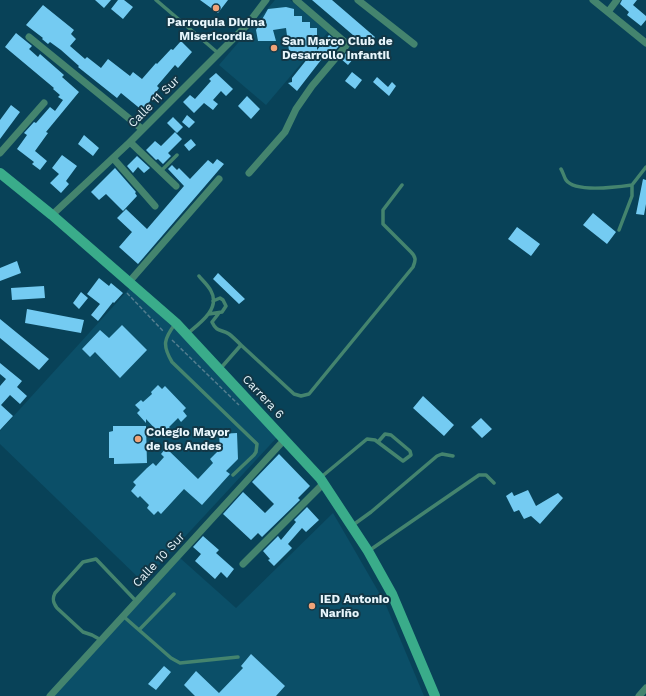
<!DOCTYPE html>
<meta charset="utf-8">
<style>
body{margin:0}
canvas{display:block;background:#084258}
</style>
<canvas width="646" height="696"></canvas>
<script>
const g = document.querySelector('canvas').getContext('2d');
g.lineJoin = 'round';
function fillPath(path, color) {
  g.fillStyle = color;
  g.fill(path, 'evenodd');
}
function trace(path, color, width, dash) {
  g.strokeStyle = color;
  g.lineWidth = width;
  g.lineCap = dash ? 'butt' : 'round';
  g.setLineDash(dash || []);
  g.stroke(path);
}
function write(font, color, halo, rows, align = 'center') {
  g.font = font + ' "Work Sans",sans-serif';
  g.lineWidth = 4;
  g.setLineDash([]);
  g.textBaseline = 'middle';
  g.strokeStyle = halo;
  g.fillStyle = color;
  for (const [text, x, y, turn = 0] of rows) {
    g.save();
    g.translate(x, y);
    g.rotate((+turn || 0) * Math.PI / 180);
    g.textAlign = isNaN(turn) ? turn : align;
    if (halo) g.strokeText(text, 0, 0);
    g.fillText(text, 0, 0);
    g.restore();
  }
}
const built = new Path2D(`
 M275,0H290L328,32L266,105L219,65Z
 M130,288L144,299L281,433L143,582L0,444V431Z
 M333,513L385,603L424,696H52L180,558L236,608Z`);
const building = new Path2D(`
 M95,0H111L104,8Z
 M118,0H124L133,7L123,19L111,9Z
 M200,0H228L218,13Z
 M312,0H332L375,37L367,47Z
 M622,0H637L633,5L646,16V20L641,26L627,15L629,12L620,4Z
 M43,5L74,30L71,34L76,39L70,46L85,59L87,57L101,68L108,59L130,76L133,72L142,79L156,63L157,64L171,49L173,50L181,41L192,52L178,68L175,65L157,86L159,88L143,111L121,93L117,98L78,67L79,66L61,50L50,42L48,44L42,39L43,38L26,25Z
 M286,7L294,9V16H302V22H310V28H317V50L329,35L338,43L337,45L339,46L333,53L332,52L330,53L328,51L297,91L288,83L292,82V78L308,58H293V51H289L286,28L273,30L276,41H258L256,30L268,9Z
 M16,33L32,46L29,49L38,57L40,54L64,75L62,77L79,92L46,132L48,133L35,151L47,161L40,170L32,164L34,162L17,149L27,135L24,133L34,122L36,123L50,107L55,111L63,100L58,97L60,95L53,89L54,88L5,47Z
 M347,52L354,58L348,65L341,59Z
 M352,72L362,80L355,89L345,81Z
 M216,73L233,89L226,96L221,91L213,100L218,104L213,110L204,103L194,113L183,102L190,95L195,99L211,81L209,79Z
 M377,77L388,87L392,82L396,86L389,96L373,82Z
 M247,96L260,109L251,119L238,106Z
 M11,105L20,112L0,139V120Z
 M187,115L195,122L189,128L182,122Z
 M173,117L183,127L177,133L167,123Z
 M175,132L182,139L168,153L171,156L163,164L158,159L156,160L146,150L155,141L161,146Z
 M84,135L99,148L93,156L78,144Z
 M191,139L196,145L189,151L184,145Z
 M62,155L77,166L66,181L69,184L61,193L50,183L59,174L52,168Z
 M137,156L150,168L144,173L138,167L133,173L127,166Z
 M217,159L224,164L138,264L119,247L132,232L117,218L126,209L147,229L184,186L168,169L172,165L177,170L179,168L190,179L208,160L213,164Z
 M115,168L136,192L135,193L137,196L123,211L106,194L99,200L91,192Z
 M643,179L646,180V204L644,215L636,214Z
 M593,213L616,232L607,244L583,225Z
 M517,227L540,244L531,256L508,239Z
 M17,261L21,273L0,281V268Z
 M218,273L245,299L239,304L213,279Z
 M99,278L109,286L111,283L123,293L114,303L113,302L98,321L91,315L100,304L87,294Z
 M44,286L45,298L12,300L11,288Z
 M81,292L88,298L79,309L73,303Z
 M27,309L84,320L81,333L25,323Z
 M0,319L49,359L39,370L0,338Z
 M122,325L147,350L120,378L95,352L90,357L82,349L100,330L109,338Z
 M0,363L22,381L17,387L27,396L20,404L10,395L1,405L13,416L0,430V386L6,379L0,374Z
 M158,385L162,389L165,386L186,408L183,411L187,416L181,422L178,418L169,427L172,431L166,437L162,433L160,434L146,419V423L137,413L140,410L135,405L141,400L143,402L152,394L151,392Z
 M423,396L454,425L444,436L413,408Z
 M481,418L492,429L482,438L471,427Z
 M113,426H146L147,463L114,464V458H109V432L113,431Z
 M237,433L238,459L226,471L230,474L202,505L184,489L161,514L158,511L154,515L147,508L149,505L140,496L138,498L131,491L136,485L133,482L147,468L153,463L156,466L164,457L161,454L166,448L198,479L213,463L210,459L220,449L219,434Z
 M279,454L310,486L298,498L300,500L262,537L258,533L251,540L223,514L243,492L265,513L274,504L252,482Z
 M528,490L536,506L558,493L563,498L540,524L531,516L524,519L519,510L514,512L506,496L512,492L514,496Z
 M307,507L319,520L306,532L302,528L288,544L292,548L274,566L268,560L270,559L263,551L278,536L281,540L296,522L294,520Z
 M203,536L219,550L216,553L234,569L227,578L221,572L215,579L195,561L201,554L193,547Z
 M251,654L285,686L276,696H195L184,685L196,671L219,693L243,668L241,666Z
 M164,666L171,672L156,690L148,684Z`);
const path = new Path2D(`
 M127,293L164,332
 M172,340L239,405`);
const service = new Path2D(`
 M156,0L218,53
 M561,169C563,172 564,177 566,180C575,193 618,187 632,185
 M161,171L177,155
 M619,230L632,196V185L646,167
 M219,313L212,322C217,333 222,329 229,334C233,337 237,341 241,345
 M209,314L222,312L226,306L223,300L220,298L213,301
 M175,324C164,339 162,345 172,362L257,444L256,452L254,455L233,475
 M187,334C199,324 221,309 211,291C208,285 202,280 199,276
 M220,369L241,345L294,394L301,396L309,394L413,267C416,260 416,257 411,252L383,224V210L402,185
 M320,478L367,439L375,440L403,461L411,455L410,451L391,435L385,434L378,442
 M353,525L371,512L437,456L442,454L453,456
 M370,550L479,475H486L494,483
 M123,616L171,658L180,663L238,657
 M139,630L174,594
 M101,640L92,635L83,632L57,608C53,603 52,599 55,593L83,562L96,559L136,601`);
const minor = new Path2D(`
 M358,0L414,44
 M593,0L646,43
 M608,12L617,0
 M29,37L142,129
 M130,142L176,186
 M0,153L44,103
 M113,158L155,206
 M249,173L285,132L296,109L312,86L345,47L347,44L296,0
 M52,215L130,142L247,25L266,0
 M129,282L219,179
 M243,564L324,483
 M50,696L285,439
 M639,696L646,688`);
const secondary = new Path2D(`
 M0,173L52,215L176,323L320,478L368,551L392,594L435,696`);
const markers = [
 [216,8,4,"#f0a378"],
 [274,48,4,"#f0a378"],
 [138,439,4,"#f0a378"],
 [312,606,4,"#f0a378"]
];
const poiNames = [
 ["Parroquia Divina",216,22,"center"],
 ["Misericordia",216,36,"center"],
 ["San Marco Club de",282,41],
 ["Desarrollo Infantil",282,55],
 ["Colegio Mayor",146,432],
 ["de los Andes",146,446],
 ["IED Antonio",320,599],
 ["Nariño",320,613]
];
const streetNames = [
 ["Calle 11 Sur",154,102,-45],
 ["Carrera 6",263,397,47],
 ["Calle 10 Sur",159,560,-47]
];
fillPath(built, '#0b4f68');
fillPath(building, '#74cbf2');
trace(path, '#537e8f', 1.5, [4, 2]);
trace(service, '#44846e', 3.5);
trace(minor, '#44846e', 7);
trace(secondary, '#3aac8a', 10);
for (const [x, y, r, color] of markers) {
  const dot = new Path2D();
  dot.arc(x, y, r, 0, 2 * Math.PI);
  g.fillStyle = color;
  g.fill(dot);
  trace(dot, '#123746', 1.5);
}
write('bold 12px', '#e7f5fb', '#123746', poiNames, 'left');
write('12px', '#e7f5fb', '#123746', streetNames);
</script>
